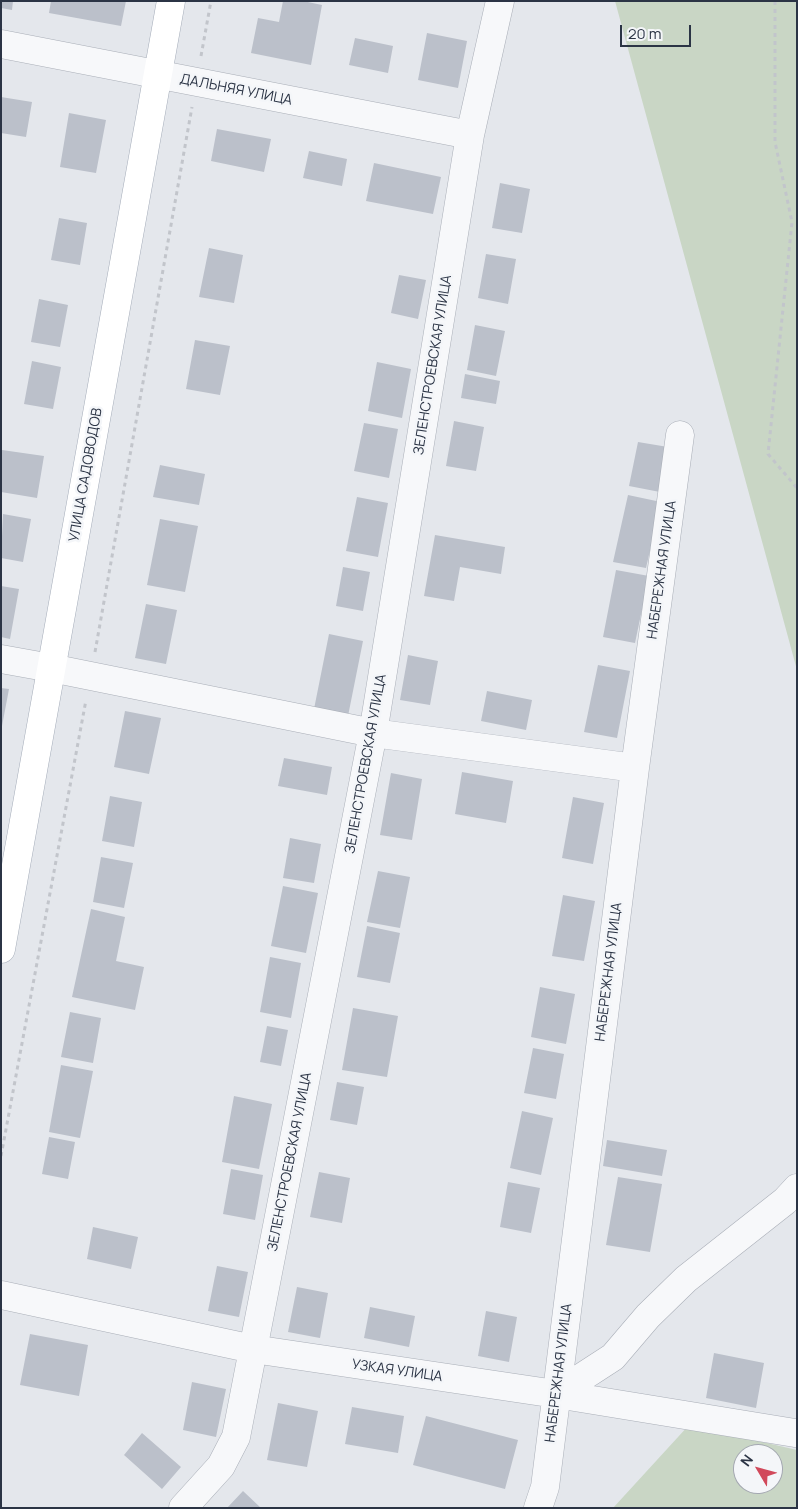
<!DOCTYPE html>
<meta charset="utf-8">
<style>
body{margin:0}
#map{position:relative;width:798px;height:1509px;overflow:hidden;background:#e4e7ec;font-family:Manrope,sans-serif}
canvas{display:block}
.frame{position:absolute;inset:0;border:2px solid #2b3445;pointer-events:none}
.north{position:absolute;left:733px;top:1444px;width:50px;height:50px;box-sizing:border-box;background:#f4f6f9;border:1px solid #a4a8b1;border-radius:50%;rotate:307deg;font-size:14px;font-weight:700;line-height:20px;text-align:center;color:#2b3445}
.north::after{content:'';display:block;margin:auto;width:18px;height:22px;background:#d1495b;clip-path:polygon(50% 0,100% 100%,50% 72%,0 100%)}
.scale{position:absolute;left:620px;top:25px;width:71px;height:22px;box-sizing:border-box;border:2px solid #2b3445;border-top:0;padding-left:6px;font-size:15px;line-height:18px;white-space:nowrap;color:#2b3445;-webkit-text-stroke:4px #f4f6f9;paint-order:stroke}
</style>
<div id="map">
<canvas width="798" height="1509"></canvas>
<div class="frame"></div>
<div class="north">N</div>
<div class="scale">20 m</div>
</div>
<script>
const g = document.querySelector('canvas').getContext('2d');
g.lineJoin = 'round';
function fillPath(path, color) {
  g.fillStyle = color;
  g.fill(path, 'evenodd');
}
function trace(path, color, width, dash) {
  g.strokeStyle = color;
  g.lineWidth = width;
  g.lineCap = dash ? 'butt' : 'round';
  g.setLineDash(dash || []);
  g.stroke(path);
}
function write(font, color, halo, rows, align = 'center') {
  g.font = font + ' Manrope,sans-serif';
  g.lineWidth = 5;
  g.setLineDash([]);
  g.textBaseline = 'middle';
  g.strokeStyle = halo;
  g.fillStyle = color;
  for (const [text, x, y, turn = 0] of rows) {
    g.save();
    g.translate(x, y);
    g.rotate((+turn || 0) * Math.PI / 180);
    g.textAlign = isNaN(turn) ? turn : align;
    if (halo) g.strokeText(text, 0, 0);
    g.fillText(text, 0, 0);
    g.restore();
  }
}
const green = new Path2D(`
 M615,1H797V670Z
 M689,1425L797,1450V1508H613ZM743,1454H773V1484H743Z`);
const building = new Path2D(`
 M1,1H13L12,10L1,8Z
 M51,1H126L121,26L49,13Z
 M283,1H303L322,5L311,65L251,53L258,18L279,22Z
 M427,33L467,41L458,88L418,80Z
 M355,38L393,46L388,73L349,65Z
 M1,97L32,102L26,137L1,133Z
 M69,113L106,120L96,173L60,167Z
 M217,129L271,139L264,172L211,161Z
 M309,151L347,159L342,186L303,178Z
 M374,163L441,177L433,214L366,201Z
 M500,183L530,189L522,233L492,228Z
 M59,218L87,223L80,265L51,260Z
 M209,248L243,255L234,303L199,297Z
 M486,254L516,259L508,304L478,298Z
 M399,275L426,280L418,319L391,313Z
 M39,299L68,305L60,347L31,342Z
 M475,325L505,331L496,376L467,370Z
 M195,340L230,346L220,395L186,389Z
 M32,361L61,367L53,409L24,404Z
 M377,362L411,369L402,418L368,411Z
 M465,374L500,381L496,404L461,398Z
 M454,421L484,427L476,471L446,466Z
 M364,423L398,429L389,478L354,471Z
 M638,442L668,447L660,492L629,486Z
 M2,450L44,456L37,498L1,492Z
 M160,465L205,474L199,505L153,497Z
 M628,495L661,502L646,568L613,562Z
 M357,497L388,503L378,557L346,551Z
 M3,514L31,519L23,562L1,558Z
 M160,519L198,526L185,592L147,585Z
 M435,535L505,547L501,574L460,567L454,601L424,596Z
 M343,567L370,572L363,611L336,606Z
 M616,570L649,576L635,643L603,637Z
 M1,586L19,589L10,639L1,637Z
 M146,604L177,610L166,664L135,658Z
 M329,634L363,641L348,716L314,709Z
 M408,655L438,661L430,705L400,700Z
 M598,665L630,671L617,738L584,732Z
 M1,688L9,689L2,726H1Z
 M487,691L532,700L526,730L481,721Z
 M125,711L161,718L149,774L114,767Z
 M284,758L332,767L327,795L278,786Z
 M462,772L513,781L506,823L455,814Z
 M391,773L422,779L412,840L380,835Z
 M110,796L142,802L134,847L102,841Z
 M573,797L604,803L593,864L562,858Z
 M290,838L321,844L314,883L283,878Z
 M101,857L133,863L124,908L93,902Z
 M378,871L410,877L400,928L367,922Z
 M283,886L318,893L306,953L271,946Z
 M563,895L595,901L584,961L552,956Z
 M91,909L125,917L116,961L144,967L135,1010L72,997Z
 M367,926L400,933L390,983L357,977Z
 M270,957L301,963L291,1018L260,1012Z
 M540,987L575,994L566,1044L531,1037Z
 M353,1008L398,1016L387,1077L342,1070Z
 M70,1012L101,1018L93,1063L61,1057Z
 M267,1026L288,1030L281,1066L260,1062Z
 M533,1048L564,1054L556,1099L524,1093Z
 M61,1065L93,1071L80,1138L49,1132Z
 M337,1082L364,1087L357,1125L330,1120Z
 M234,1096L272,1104L259,1169L222,1162Z
 M522,1111L553,1118L541,1175L510,1168Z
 M49,1137L75,1142L68,1179L42,1174Z
 M607,1140L667,1150L662,1176L603,1166Z
 M231,1169L263,1175L255,1220L223,1214Z
 M319,1172L350,1178L342,1223L310,1217Z
 M618,1177L662,1184L650,1252L606,1245Z
 M508,1182L540,1188L531,1233L500,1227Z
 M93,1227L138,1237L131,1269L87,1259Z
 M217,1266L248,1272L239,1317L208,1311Z
 M297,1287L328,1293L320,1338L288,1332Z
 M370,1307L415,1316L409,1347L364,1338Z
 M486,1311L517,1317L509,1362L478,1356Z
 M30,1334L88,1345L79,1396L20,1385Z
 M714,1353L764,1363L756,1408L706,1398Z
 M192,1382L226,1389L216,1437L183,1430Z
 M278,1403L318,1411L307,1467L267,1460Z
 M352,1407L404,1416L398,1453L345,1444Z
 M426,1416L518,1440L505,1489L413,1465Z
 M142,1433L181,1467L162,1489L124,1455Z
 M243,1491L261,1508H227Z`);
const path = new Path2D(`
 M775,1V142L792,222L768,454L797,488
 M201,56L211,1
 M95,652L192,107
 M1,1156L86,700`);
const minor = new Path2D(`
 M1,44L470,135
 M1,659L51,668L373,733L635,768
 M1,1295L253,1349L556,1394L795,1433
 M556,1394L613,1357L648,1316L686,1279L785,1201L797,1188
 M183,1508L221,1466L236,1437L373,733L470,135L500,1
 M538,1508L545,1487L635,768L680,435`);
const major = new Path2D(`
 M1,949L171,1`);
const streetNames = [
 ["ДАЛЬНЯЯ УЛИЦА",236,90,11],
 ["ЗЕЛЕНСТРОЕВСКАЯ УЛИЦА",433,365,-81],
 ["УЛИЦА САДОВОДОВ",86,475,-80],
 ["НАБЕРЕЖНАЯ УЛИЦА",662,570,-82],
 ["ЗЕЛЕНСТРОЕВСКАЯ УЛИЦА",366,764,-80],
 ["НАБЕРЕЖНАЯ УЛИЦА",609,972,-83],
 ["ЗЕЛЕНСТРОЕВСКАЯ УЛИЦА",290,1162,-79],
 ["УЗКАЯ УЛИЦА",397,1371,8],
 ["НАБЕРЕЖНАЯ УЛИЦА",559,1373,-83]
];
fillPath(green, '#c9d6c5');
fillPath(building, '#bbc0ca');
trace(minor, '#a9aeb7', 29);
trace(major, '#a3abb8', 29);
trace(path, '#c2c5cb', 3, [4, 4]);
trace(minor, '#f7f8fa', 28);
trace(major, '#fff', 28);
write('14px', '#2b3445', '#f4f6f9', streetNames);
</script>
